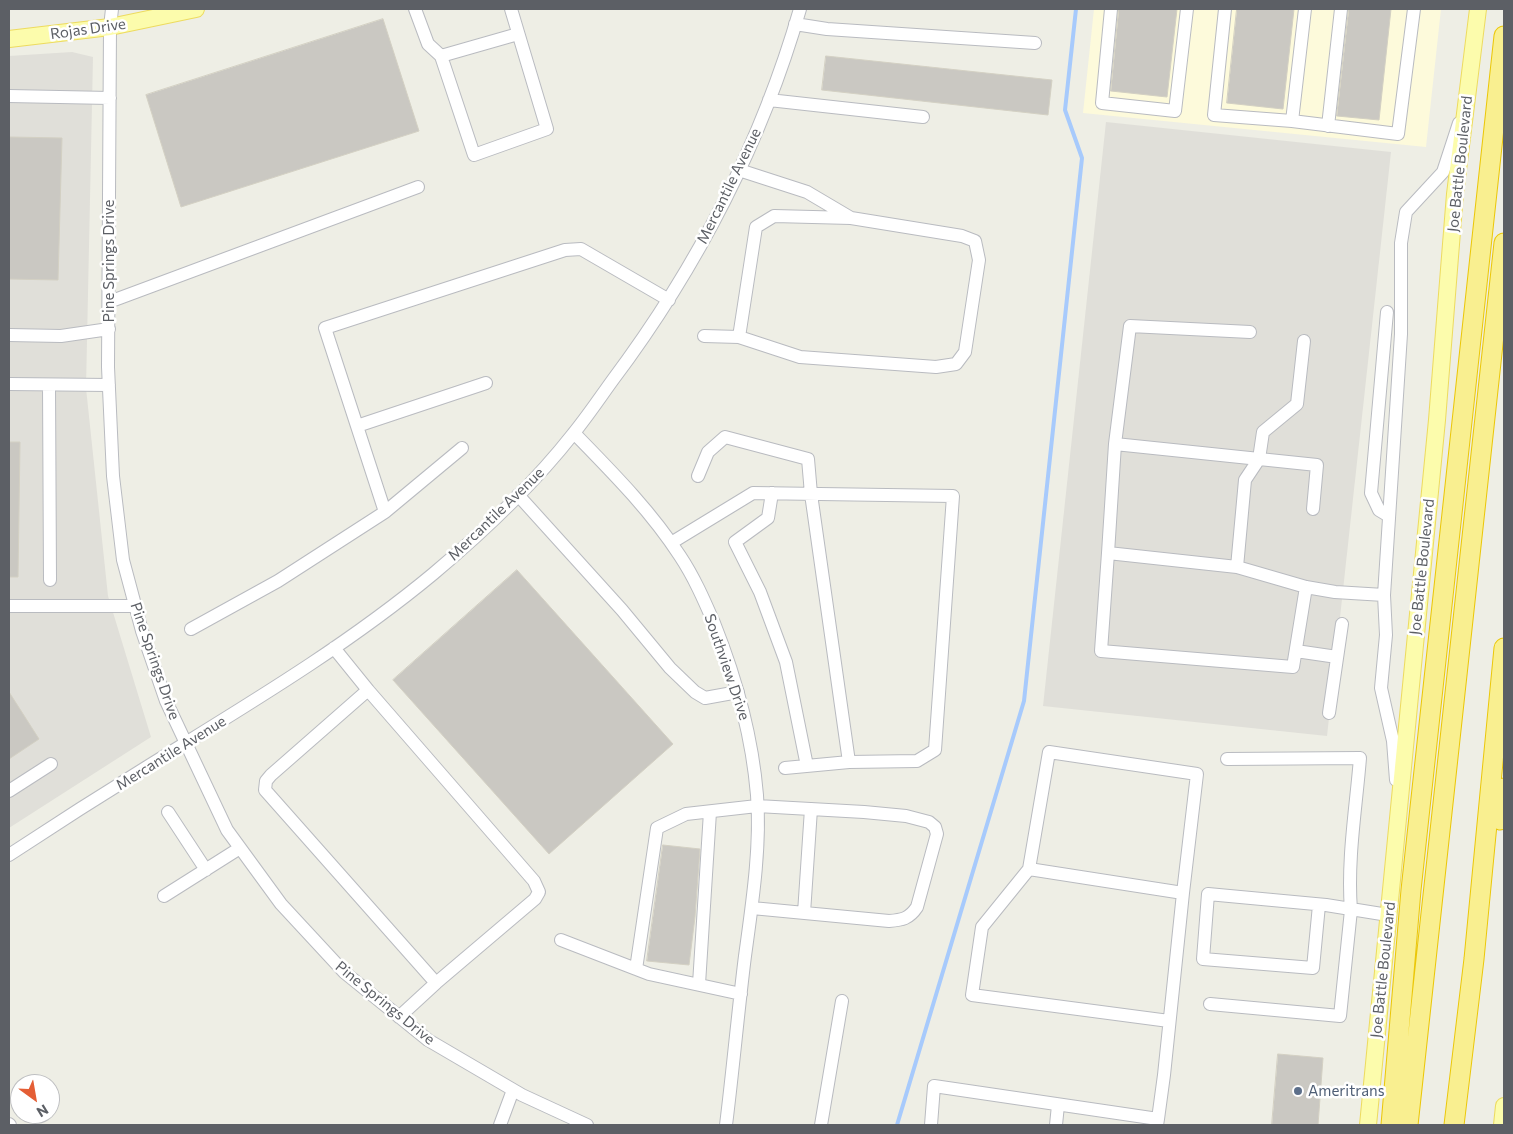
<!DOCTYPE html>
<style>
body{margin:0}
#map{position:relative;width:1513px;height:1134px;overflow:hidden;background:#eeeee5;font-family:Commissioner,sans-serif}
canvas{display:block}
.frame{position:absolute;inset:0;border:10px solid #5c5f65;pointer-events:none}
.north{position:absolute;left:10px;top:1074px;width:50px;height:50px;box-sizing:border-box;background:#fff;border:1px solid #bebfc1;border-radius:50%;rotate:148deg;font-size:14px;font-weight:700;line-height:20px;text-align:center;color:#5c5f65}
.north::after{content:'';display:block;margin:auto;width:18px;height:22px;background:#e45e35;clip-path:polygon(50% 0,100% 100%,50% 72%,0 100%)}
</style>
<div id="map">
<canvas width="1513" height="1134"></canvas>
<div class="frame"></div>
<div class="north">N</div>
</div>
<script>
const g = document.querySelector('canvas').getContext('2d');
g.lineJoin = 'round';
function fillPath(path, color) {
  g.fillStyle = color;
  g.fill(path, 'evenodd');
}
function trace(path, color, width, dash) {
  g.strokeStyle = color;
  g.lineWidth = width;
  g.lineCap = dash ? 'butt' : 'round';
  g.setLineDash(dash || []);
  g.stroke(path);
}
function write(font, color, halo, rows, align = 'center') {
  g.font = font + ' Commissioner,sans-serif';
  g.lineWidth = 5;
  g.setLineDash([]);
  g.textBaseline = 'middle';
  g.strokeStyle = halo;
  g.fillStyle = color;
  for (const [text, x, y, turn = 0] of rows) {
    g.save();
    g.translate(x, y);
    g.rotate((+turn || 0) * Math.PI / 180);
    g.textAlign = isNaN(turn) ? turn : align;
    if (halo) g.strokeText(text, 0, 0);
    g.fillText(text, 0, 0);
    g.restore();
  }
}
const commercial = new Path2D(`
 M1094,9H1441L1426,147L1083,113Z`);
const industrial = new Path2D(`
 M72,52L93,57L86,388L108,596L151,737L9,828V56Z
 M1106,122L1391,152L1327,736L1043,706Z`);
const stream = new Path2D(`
 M897,1125L1024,701L1082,158L1065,110L1076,9`);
const building = new Path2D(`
 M1119,9H1177L1167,97L1111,91Z
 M1237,9H1294L1283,109L1227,103Z
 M1349,9H1391L1379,120L1337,116Z
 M383,19L419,131L181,207L146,95Z
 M826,56L1052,80L1048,115L822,90Z
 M9,137L62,138L58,280L9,279Z
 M9,442H20L18,577H9Z
 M517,570L673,744L549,854L393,680Z
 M9,692L39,739L9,759Z
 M663,845L700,849L695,917L689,965L647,961Z
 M1278,1054L1323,1058L1318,1125H1272Z`);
const minor = new Path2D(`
 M112,9L110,27L108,367L113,476L123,560L142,631L166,701L227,830L281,904L344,972L428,1040L522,1095L587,1125
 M415,9L428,44L441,56
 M511,9L547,129L474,155L441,56L518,34
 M1111,9L1102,103L1175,111L1187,9
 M1225,9L1214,115L1292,121
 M1305,9L1292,121L1398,134L1414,9
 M795,24L827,29L1035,43
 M9,96L110,98
 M769,100L923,117
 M1328,126L1341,9
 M739,170L807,192L851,218L962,236L975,241L979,260L965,352L956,364L936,367L800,357L739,337L756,227L774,216L851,218
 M109,302L418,187
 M1387,312L1371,493L1379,510L1389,516
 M9,335L61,336L109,329
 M704,336L739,337
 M9,384L109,385
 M49,385L50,580
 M357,426L486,383
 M574,433C612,472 650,510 680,556C694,577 704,600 714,623C736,678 752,735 757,795C761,847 752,905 745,956C738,1012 733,1069 726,1125
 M1115,444L1130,326L1250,332
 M772,493L768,518L735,542L760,592L786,662L807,766
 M518,495L622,610L670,668L695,692L705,698L738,692
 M1313,509L1317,465L1115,444L1108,553L1237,567L1306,587L1335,592L1384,595
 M385,512L462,448
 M671,543L753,493L953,496L935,750L917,761L849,762L811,494L808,459L725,437L708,452L698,476
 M1108,553L1101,651L1293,667L1306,587
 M1237,567L1245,480L1259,459L1263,432L1297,404L1304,341
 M9,606H135
 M191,629L278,581L385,512L325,328L565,250L581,249L669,300
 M334,648L368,690L271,775L266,781L265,790L436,983
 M1296,651L1337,657
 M368,690L534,881L539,892L535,899L436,983L399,1017
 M1329,713L1342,624
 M785,768L849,762
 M1396,780L1393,741L1381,688L1386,635L1384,595L1401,334V243L1406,212L1443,172L1459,123
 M9,791L51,764
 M168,812L206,870
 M9,855C56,824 103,794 150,765C247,705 345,647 433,574C483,532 533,485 573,434C587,417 599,399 612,381C696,269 761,144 800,9
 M1029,869L982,927L972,995L1169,1021
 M164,896L240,848
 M1319,905L1313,968L1203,959L1208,894L1326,905L1388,915
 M804,913L811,809
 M561,940L636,969
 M699,984L710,812
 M741,994L649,974L636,969L657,828L686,814L757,806L864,812L906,816L929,822L935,827L937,834L917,907C909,919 902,920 889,921L752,908
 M1210,1004L1340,1016L1351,910C1347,860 1356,808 1360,758L1227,759
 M1158,1119L1164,1075L1183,893L1197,774L1049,752L1029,869L1183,893
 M9,1124L10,1125
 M500,1125L513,1090
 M821,1125L842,1001
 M931,1125L934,1086L1158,1119L1157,1125
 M1056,1125L1058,1105`);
const major = new Path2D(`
 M9,39L110,27L196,9
 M1368,1125L1437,420L1455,194L1478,9
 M1502,1125L1504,1106`);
const highway = new Path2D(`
 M1500,820L1504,788
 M1391,1125L1411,890L1504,36
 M1408,1125L1504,243
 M1454,1125L1474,959L1504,648`);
const markers = [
 [1298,1091,5,"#5c6f8a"]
];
const streetNames = [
 ["Rojas Drive",88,29,-8],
 ["Joe Battle Boulevard",1460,164,-84],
 ["Mercantile Avenue",729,186,-64],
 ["Pine Springs Drive",109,261,-90],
 ["Mercantile Avenue",496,514,-44],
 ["Joe Battle Boulevard",1422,567,-84],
 ["Pine Springs Drive",155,661,71],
 ["Southview Drive",727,667,71],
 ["Mercantile Avenue",171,753,-32],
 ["Joe Battle Boulevard",1383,970,-84],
 ["Pine Springs Drive",385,1003,39]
];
const serviceNames = [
 ["Ameritrans",1308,1091]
];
fillPath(commercial, '#fdfadb');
fillPath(industrial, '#e0dfd9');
trace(stream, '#a7cafc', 4);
fillPath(building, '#cac8c2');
trace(building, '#d3d0c3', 1);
trace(minor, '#b9bbc0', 14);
trace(major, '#eddb5f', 18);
trace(highway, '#ebc708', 21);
trace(minor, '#fff', 12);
trace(major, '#fcfcac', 16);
trace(highway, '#f9ef90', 19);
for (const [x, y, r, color] of markers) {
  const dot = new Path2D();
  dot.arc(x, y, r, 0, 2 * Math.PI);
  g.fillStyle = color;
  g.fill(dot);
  trace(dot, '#fff', 2);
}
write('15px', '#5c5f65', '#fff', streetNames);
write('15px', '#4e5e75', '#fff', serviceNames, 'left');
</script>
